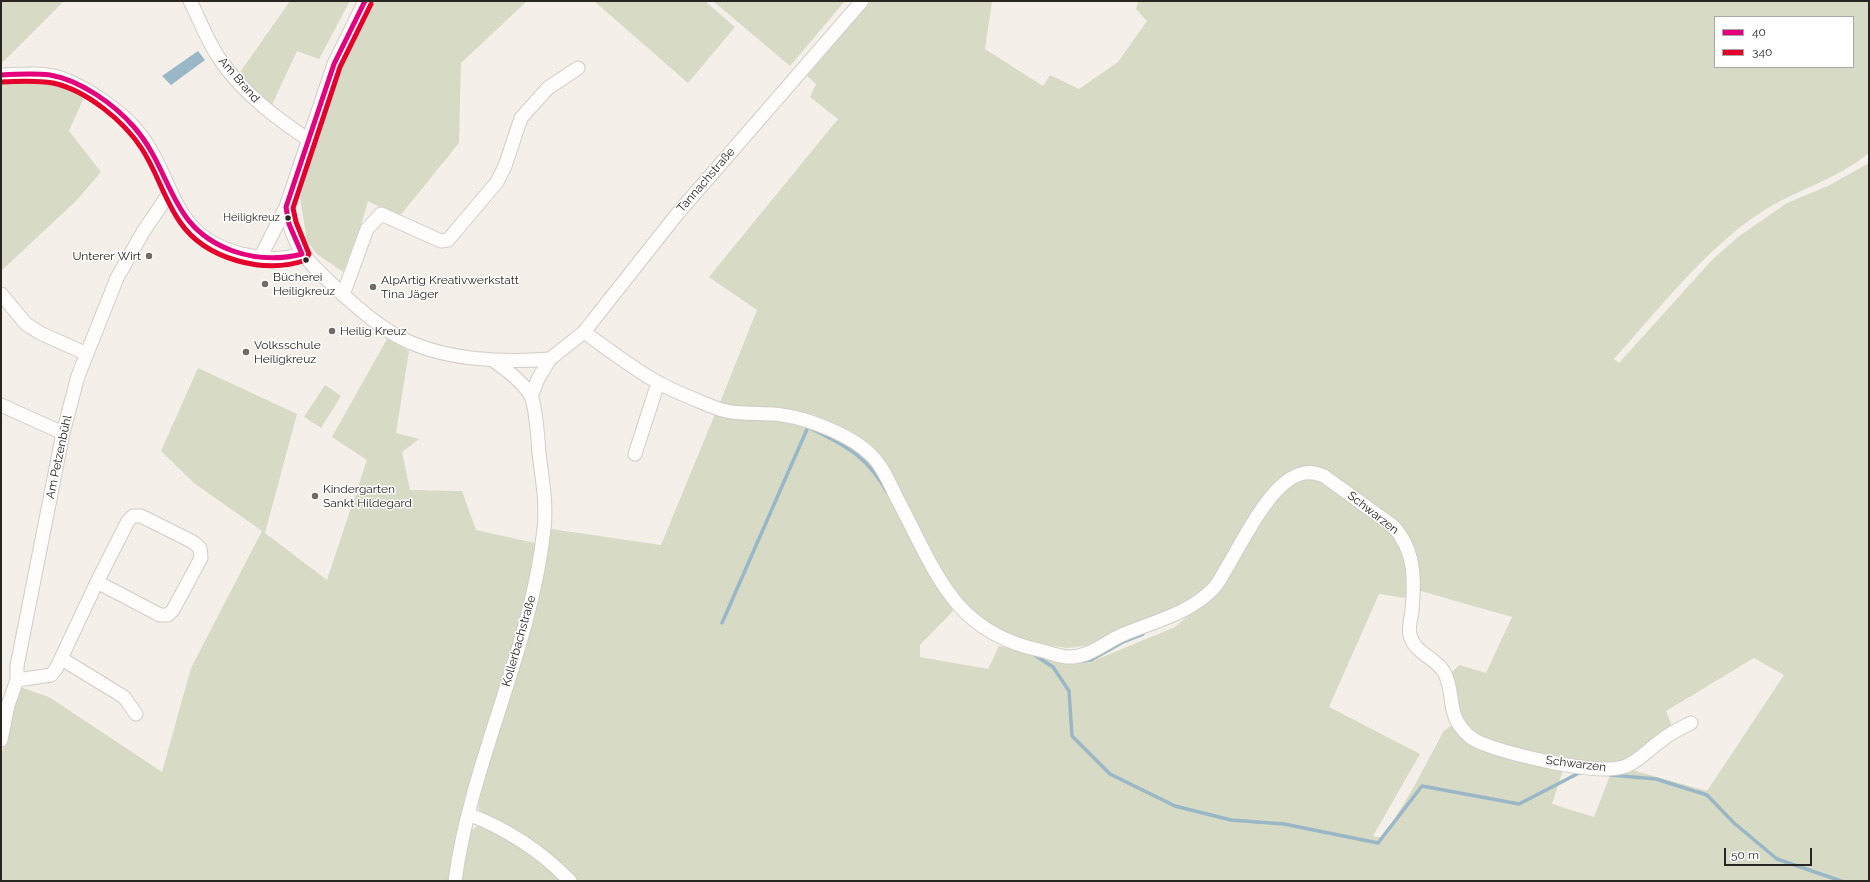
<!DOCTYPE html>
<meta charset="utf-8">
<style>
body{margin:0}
#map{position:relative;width:1870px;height:882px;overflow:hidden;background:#f5efe9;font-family:Raleway,sans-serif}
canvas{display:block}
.frame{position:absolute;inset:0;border:2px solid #292521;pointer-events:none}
.legend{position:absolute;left:1714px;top:16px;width:140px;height:52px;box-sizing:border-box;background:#fff;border:1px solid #a9a8a6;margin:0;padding:5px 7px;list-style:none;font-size:12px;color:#292521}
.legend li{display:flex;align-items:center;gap:8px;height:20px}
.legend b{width:20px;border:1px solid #a9a8a6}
.scale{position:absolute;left:1724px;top:848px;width:88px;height:18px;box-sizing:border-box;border:2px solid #292521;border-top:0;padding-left:5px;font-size:12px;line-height:14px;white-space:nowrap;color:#292521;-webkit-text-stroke:3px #fff;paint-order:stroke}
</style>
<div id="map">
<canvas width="1870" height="882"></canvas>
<div class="frame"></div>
<ul class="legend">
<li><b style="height:5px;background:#e5007d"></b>40</li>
<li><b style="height:5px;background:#e4002b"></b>340</li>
</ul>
<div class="scale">50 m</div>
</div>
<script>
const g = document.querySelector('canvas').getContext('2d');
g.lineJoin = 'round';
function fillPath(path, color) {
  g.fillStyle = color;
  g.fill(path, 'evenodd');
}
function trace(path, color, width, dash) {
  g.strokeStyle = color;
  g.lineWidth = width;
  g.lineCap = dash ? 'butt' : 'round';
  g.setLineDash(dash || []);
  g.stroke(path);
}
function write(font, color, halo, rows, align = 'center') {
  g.font = font + ' Raleway,sans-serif';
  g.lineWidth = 3;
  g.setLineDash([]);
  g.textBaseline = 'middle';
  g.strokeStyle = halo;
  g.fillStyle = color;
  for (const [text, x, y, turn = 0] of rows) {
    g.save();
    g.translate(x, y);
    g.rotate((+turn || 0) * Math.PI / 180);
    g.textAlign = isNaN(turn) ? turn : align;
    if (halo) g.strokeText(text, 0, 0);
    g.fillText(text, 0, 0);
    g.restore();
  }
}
const green = new Path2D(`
 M1,1H64L4,61L1,62Z
 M290,1H350L319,59L297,51L271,107L238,75Z
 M373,1H527L461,63L459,143L399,217L368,201L361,225L343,272L317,254L307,241L300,198L340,67L362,20Z
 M594,1H705L735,27L688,83Z
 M713,1H845L790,66Z
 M871,1H992L985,49L1043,86L1050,75L1079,89L1118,62L1147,21L1136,9L1138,1H1869V153C1836,180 1795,190 1760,213C1703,251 1660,308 1614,359L1619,363L1712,260L1738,237L1787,203L1828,186L1869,163V881H577L535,844L479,810L478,801L531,623L551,529L661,545L715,414C737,417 760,416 782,419C821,426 856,446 881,476L953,611L920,645V657L988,669L999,646L1066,660L1088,657V663L1175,627L1217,591L1268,504L1281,489L1303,476L1313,475L1323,479L1391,528C1407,547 1410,564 1410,588L1407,587L1405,598L1379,594L1329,707L1420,754L1373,836L1383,838L1415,785L1443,732L1450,726L1456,728L1467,739L1479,746L1563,770L1552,804L1594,817L1611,773L1632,770L1707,791L1784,675L1754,658L1666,711L1672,726C1663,733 1630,763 1622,765C1594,771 1509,750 1482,738C1475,735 1468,730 1464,723C1452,709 1457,690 1450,674L1459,665L1486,673L1512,617L1417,590C1417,562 1416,545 1396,524L1326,473L1312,467L1289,472L1275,484L1262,500L1211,586L1190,603L1176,611L1119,630L1085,646L1067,648L1029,642L1016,639L983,624L961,602L942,576L888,472L875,453L849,434L813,414L738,409L719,405L757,310L709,277L838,119L810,97L816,84L807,76ZM1715,17H1853V67H1715Z
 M35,81L61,83L85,95L69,131L101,172L76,201L1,271V83Z
 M387,339L409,351L396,433L419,439L402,452L410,490L462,491L476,530L535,543L530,586L522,620L462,813L448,881H1V756L20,687L49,697L162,772L191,668L262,531L194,483L161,451L198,368L297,414L265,533L327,580L367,460L332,437Z
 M325,385L341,396L321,428L304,417Z
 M479,825C512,837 537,858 563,881H460L469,832Z`);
const water = new Path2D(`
 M198,51L205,60L171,85L162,76Z`);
const stream = new Path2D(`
 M722,623L808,427C845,446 866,454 887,492
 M1033,654L1053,667L1069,691L1072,736L1110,774L1175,806L1231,820L1284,824L1378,843L1422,786L1519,804L1579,773H1582
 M1083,661L1091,660L1125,641L1143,634
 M1610,775L1656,779L1707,795L1734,823L1777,859L1841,881`);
const street = new Path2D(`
 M190,1C200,20 208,43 221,61C244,94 276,118 309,140
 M1,75C21,74 45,72 64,79C87,88 118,109 134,127C177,175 166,236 242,254C267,259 277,261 302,254
 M286,207C292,247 306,260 335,287C354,305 376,325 399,337C442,360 502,363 550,359
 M260,258L286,207L334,64L365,1
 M1,294L26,324L40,333L87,354
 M343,295L367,229L381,214L441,241L448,240L497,182L505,166L521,118L548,88L578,68
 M584,332C608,349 633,369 659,383C677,393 697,400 716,408C737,416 761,412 782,415C810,419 853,436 872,456C885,469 892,490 901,506C937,575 955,632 1039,650C1048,652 1058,656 1067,657C1090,658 1104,642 1124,634C1155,621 1188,614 1213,589C1218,584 1222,576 1226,569C1242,543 1270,482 1301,474C1309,471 1316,473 1324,476L1393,526C1415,550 1415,579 1412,611C1411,618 1408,628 1410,635C1414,653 1435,657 1444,672C1454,689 1448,710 1460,726C1465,733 1473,740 1481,743C1509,754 1599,777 1626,766C1639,761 1650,748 1662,740C1670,733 1681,728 1691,723
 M531,397L538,379L550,359L584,332L678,213L862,1
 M1,405L63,433
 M635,454L658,383
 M62,659L124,697L136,714
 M17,680L51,675L56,669L97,582L128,521L133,516H141L193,542L200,548L201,558L173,610L168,615H160L97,582
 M1,740L8,705L17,680V666L63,433L78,376L117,278L143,232L170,192
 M468,814C507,829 541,851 570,881
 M455,881C471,761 531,650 544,529C547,504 542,478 539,453C538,440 536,407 531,396C523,382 507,370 494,361`);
const bus1 = new Path2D(`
 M1,75C17,74 34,73 50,75C80,80 114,104 134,127C174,173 168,228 233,251C256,259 279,260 302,254L289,224L286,207L334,64L365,1`);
const bus2 = new Path2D(`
 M1,82C18,81 36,80 53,83C86,90 124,121 142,149C157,172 164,199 180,222C205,259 264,275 306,260L309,254L296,222L293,208L340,67L371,4`);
const markers = [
 [288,218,3.5,"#292521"],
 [149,256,4,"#706c67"],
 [306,260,3.5,"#292521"],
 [265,284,4,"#706c67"],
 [373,287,4,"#706c67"],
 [332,331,4,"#706c67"],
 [246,352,4,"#706c67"],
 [315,496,4,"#706c67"]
];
const busNames = [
 ["Heiligkreuz",280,218]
];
const streetNames = [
 ["Am Brand",239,80,49],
 ["Tannachstraße",706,180,-49],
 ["Am Petzenbühl",59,457,-78],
 ["Schwarzen",1373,513,38],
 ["Kollerbachstraße",519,641,-74],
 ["Schwarzen",1576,764,7]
];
const poiNames = [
 ["Unterer Wirt",141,256,"right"],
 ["Bücherei",273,277],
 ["Heiligkreuz",273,291],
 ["AlpArtig Kreativwerkstatt",381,280],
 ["Tina Jäger",381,294],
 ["Heilig Kreuz",340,331],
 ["Volksschule",254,345],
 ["Heiligkreuz",254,359],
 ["Kindergarten",323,489],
 ["Sankt Hildegard",323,503]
];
fillPath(green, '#d7dac5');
fillPath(water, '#99b7c6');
trace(stream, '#99b7c6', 3.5);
trace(street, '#d1ccc7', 15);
trace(street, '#fefdfc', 13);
trace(bus1, '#e5007d', 5);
trace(bus2, '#e4002b', 5);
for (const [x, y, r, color] of markers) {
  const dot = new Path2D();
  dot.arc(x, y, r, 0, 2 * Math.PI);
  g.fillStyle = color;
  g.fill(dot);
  trace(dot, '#fff', 1.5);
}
write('11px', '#292521', '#fff', busNames, 'right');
write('12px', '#292521', '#fff', streetNames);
write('12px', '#292521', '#fff', poiNames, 'left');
</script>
